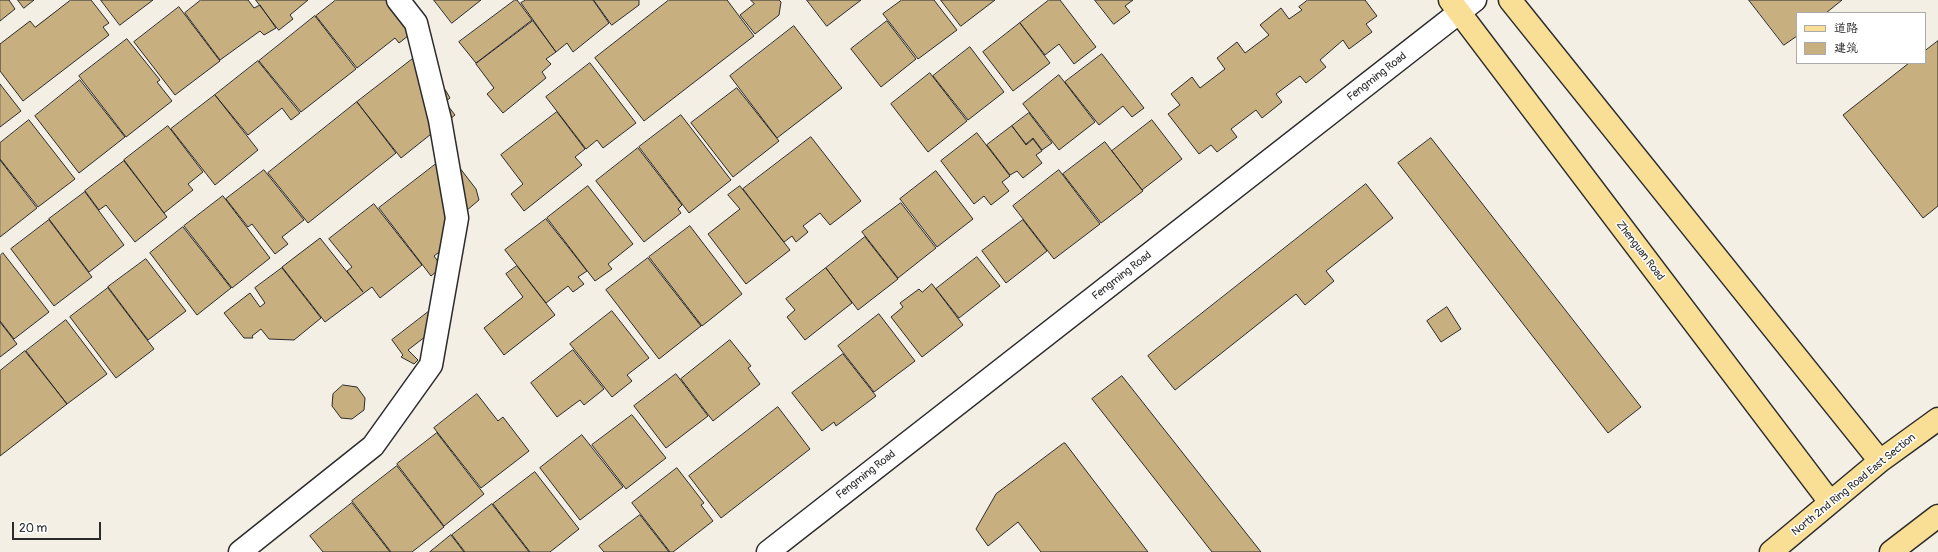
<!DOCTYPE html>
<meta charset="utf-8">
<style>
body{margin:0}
#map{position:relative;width:1938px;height:552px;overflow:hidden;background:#f4efe5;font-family:Pangolin,"LXGW WenKai TC",sans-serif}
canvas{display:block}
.legend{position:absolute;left:1796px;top:12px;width:130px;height:52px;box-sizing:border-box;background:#fff;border:1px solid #aaa;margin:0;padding:5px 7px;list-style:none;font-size:12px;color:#2b2b2b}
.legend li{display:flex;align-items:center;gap:8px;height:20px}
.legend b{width:20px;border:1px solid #aaa}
.scale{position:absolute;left:12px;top:522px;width:89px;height:18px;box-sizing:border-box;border:2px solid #2b2b2b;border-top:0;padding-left:5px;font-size:12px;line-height:14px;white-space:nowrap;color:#2b2b2b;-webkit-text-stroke:3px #fff;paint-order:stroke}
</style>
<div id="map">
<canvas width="1938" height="552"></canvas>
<ul class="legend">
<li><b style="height:5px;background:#f9df96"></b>道路</li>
<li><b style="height:11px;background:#c7af7f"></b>建筑</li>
</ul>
<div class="scale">20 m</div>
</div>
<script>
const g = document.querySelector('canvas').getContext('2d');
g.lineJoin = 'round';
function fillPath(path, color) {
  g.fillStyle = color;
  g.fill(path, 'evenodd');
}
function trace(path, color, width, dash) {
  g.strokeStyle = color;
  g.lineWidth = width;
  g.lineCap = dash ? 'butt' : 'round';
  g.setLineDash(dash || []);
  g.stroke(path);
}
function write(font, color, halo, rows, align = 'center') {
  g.font = font + ' Pangolin,sans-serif';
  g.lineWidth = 3;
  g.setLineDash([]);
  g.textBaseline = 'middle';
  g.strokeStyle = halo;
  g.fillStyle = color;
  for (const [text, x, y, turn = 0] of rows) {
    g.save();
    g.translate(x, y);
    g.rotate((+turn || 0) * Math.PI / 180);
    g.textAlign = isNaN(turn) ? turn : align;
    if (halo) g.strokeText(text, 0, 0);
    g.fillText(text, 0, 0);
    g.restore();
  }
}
const building = new Path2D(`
 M0,0H9L15,9L0,21Z
 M18,0H34L24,8Z
 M71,0H91L109,23L103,27L109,35L23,101L0,71V44L30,21L35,27Z
 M101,0H153L120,25Z
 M201,0H248L254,8L260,5L276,28L264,35L260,31L220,60L185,13Z
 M256,0H308L290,15L293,19L279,30Z
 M336,0H396L413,32L399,43L395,38L357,68L316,16Z
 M434,0H481L452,23Z
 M515,0H517L532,20L476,63L459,42Z
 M526,0H593L609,23L573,52L567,43L556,52L521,3Z
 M594,0H639V5L612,25Z
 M669,0H727L754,36L644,121L595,58Z
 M751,0H779L781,2L779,15L755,34L740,15L754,4Z
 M807,0H861L827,26Z
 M902,0H934L957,30L918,59L883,14Z
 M941,0H995L961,26Z
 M1049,0H1060L1096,47L1074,64L1059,44L1045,55L1020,23Z
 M1095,0H1133L1125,6L1130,12L1114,24Z
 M1308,0H1365L1377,16L1366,24L1372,32L1349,49L1343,40L1320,60L1326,67L1306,83L1300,76L1276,94L1282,102L1262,118L1256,110L1231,129L1237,137L1217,152L1211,145L1199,154L1168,114L1180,105L1171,94L1192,77L1200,88L1225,69L1217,58L1237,42L1245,53L1269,35L1260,25L1281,8L1289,19L1302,10L1299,7Z
 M1749,0H1842L1826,13H1797V36L1784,45Z
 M179,7L220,61L175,95L134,42Z
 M315,16L356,69L301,112L259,61Z
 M533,21L556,52L546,59L551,64L542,72L546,78L503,113L487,94L494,88L476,64Z
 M887,21L916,59L881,87L851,49Z
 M1020,23L1050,63L1013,91L983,52Z
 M794,26L842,88L777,138L730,76Z
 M127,39L160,80L157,82L172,101L126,137L79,76Z
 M1938,41V206L1923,218L1843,115L1909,63H1925V51Z
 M970,47L1004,92L968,120L933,76Z
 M1102,54L1144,108L1132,117L1123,106L1099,125L1065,82Z
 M415,57L420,58L446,91L450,98L445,102L455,115L401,158L357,102Z
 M258,61L300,113L291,120L282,108L248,135L215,95Z
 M590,63L636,123L603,148L597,140L586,149L546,97Z
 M930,73L967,121L928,152L891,104Z
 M1059,75L1095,122L1059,150L1023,104Z
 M80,80L125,137L79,173L35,116Z
 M0,84L21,111L0,127Z
 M737,88L779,141L733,177L691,123Z
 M215,95L258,150L215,185L171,129Z
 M357,102L396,153L308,223L268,173Z
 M557,112L585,149L575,157L582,165L524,211L511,194L523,184L501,155Z
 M1029,113L1052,143L1042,150L1033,138L1026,144L1012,126Z
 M681,115L731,180L689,213L639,147Z
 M29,120L75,179L38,207L0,159V143Z
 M1152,120L1182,159L1142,190L1112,151Z
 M168,126L203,172L188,184L193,190L164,213L124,160Z
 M1012,126L1026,145L1033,139L1042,151L1036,155L1042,163L1023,178L1017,171L1010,175L987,145Z
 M977,133L1010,176L1002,182L1009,191L991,205L984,196L974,204L941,161Z
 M811,137L861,201L830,225L820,213L803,226L808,232L796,242L792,236L784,242L743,189Z
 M1431,138L1641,407L1608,433L1398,163Z
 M1105,142L1143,191L1101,223L1063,174Z
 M638,148L682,205L678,209L681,213L644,242L596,181Z
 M449,154L476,189L479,200L454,221L464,233L434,256L442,267L431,276L379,208Z
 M0,160L37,208L0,237Z
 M124,161L167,217L135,242L106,205L99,210L85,191Z
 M264,170L304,220L282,237L288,244L275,254L252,224L248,227L226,199Z
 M1059,170L1100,224L1054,259L1013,206Z
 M936,171L973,219L937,247L900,199Z
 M1366,184L1393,218L1326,271L1334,281L1305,305L1296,294L1175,390L1148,356Z
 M588,186L633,244L608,264L612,269L595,281L547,218Z
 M740,186L790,250L746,284L708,234L740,209L728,195Z
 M85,192L124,245L89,272L49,219Z
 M223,196L270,258L232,288L184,226Z
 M901,203L936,248L898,278L862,232Z
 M374,204L422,265L380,298L372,287L325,322L282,267L320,238L363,292L347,271L352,267L329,239Z
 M546,219L587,271L578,277L584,284L573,292L568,286L546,303L505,250Z
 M49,220L92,277L54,306L11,249Z
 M1023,220L1047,251L1006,283L982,251Z
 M690,226L742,294L702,326L649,257Z
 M183,227L231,288L197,315L150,253Z
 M865,237L898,279L858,310L826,268Z
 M3,253L49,312L14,339L0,321V256Z
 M977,257L1000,286L959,318L936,289Z
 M648,258L701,326L659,359L606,290Z
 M146,259L186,311L148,340L108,287Z
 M517,266L555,315L504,355L484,328L523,297L506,274Z
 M282,268L321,318L294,340L269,339L261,329L252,336L253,338H244L224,313L250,293L260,307L265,303L255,288Z
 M826,268L852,303L805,340L787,317L795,310L786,299Z
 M932,284L963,325L922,357L891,317L903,307L900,303L919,289L922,292Z
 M108,288L154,349L116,378L70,317Z
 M441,302L439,326L408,350L418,360L414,364L401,357L403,355L392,340Z
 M1447,307L1461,329L1441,342L1427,321Z
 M612,311L649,358L627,375L632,381L612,397L570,344Z
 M879,314L915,361L874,392L838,346Z
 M66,320L107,374L67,404L26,351Z
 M0,322L17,344L0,357Z
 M730,340L751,366L748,368L760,384L713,421L681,379Z
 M573,350L604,389L584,405L580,400L557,417L531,383Z
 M25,351L67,404L0,456V371Z
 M843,354L876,396L836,426L834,422L822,431L792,393Z
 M676,374L708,416L666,448L634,406Z
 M1122,376L1261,552H1212L1092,399Z
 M343,385L357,387L365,398L364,410L352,419L341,418L332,406L333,394Z
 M477,394L498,421L503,417L529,451L481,488L434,428Z
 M778,407L810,449L721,518L689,476Z
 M632,415L666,458L626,489L592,445Z
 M437,433L484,494L444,526L397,464Z
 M582,435L623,487L580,520L540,468Z
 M1064,443H1065L1148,552H1041L1018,522L988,546L976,529L996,494Z
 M397,466L444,527L412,552H391L352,501Z
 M677,468L704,503L701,505L713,521L673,552H670L632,503Z
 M535,472L579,529L550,552H530L493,504Z
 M352,503L390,552H323L310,536Z
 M492,504L529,552H465L452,535Z
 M640,515L669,552H604L599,546Z
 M451,535L464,552H430Z`);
const minor = new Path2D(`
 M240,552L373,446L431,365L457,218L440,120L416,23L398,0
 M768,552L1475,0`);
const major = new Path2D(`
 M1450,0L1830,502
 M1510,0L1880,461
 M1771,552L1880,461L1938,419`);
const highway = new Path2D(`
 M1891,552L1938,516`);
const streetNames = [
 ["Fengming Road",1377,77,-38],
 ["Zhenguan Road",1640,251,53],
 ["Fengming Road",1122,276,-38],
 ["Fengming Road",866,475,-38],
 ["North 2nd Ring Road East Section",1854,485,-39]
];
fillPath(building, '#c7af7f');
trace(building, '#2b2b2b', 1);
trace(minor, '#2b2b2b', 25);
trace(major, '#2b2b2b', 25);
trace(highway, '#2b2b2b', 25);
trace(minor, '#fff', 22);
trace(major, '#f9df96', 22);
trace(highway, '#f9df96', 22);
write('11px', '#2b2b2b', '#fff', streetNames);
</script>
